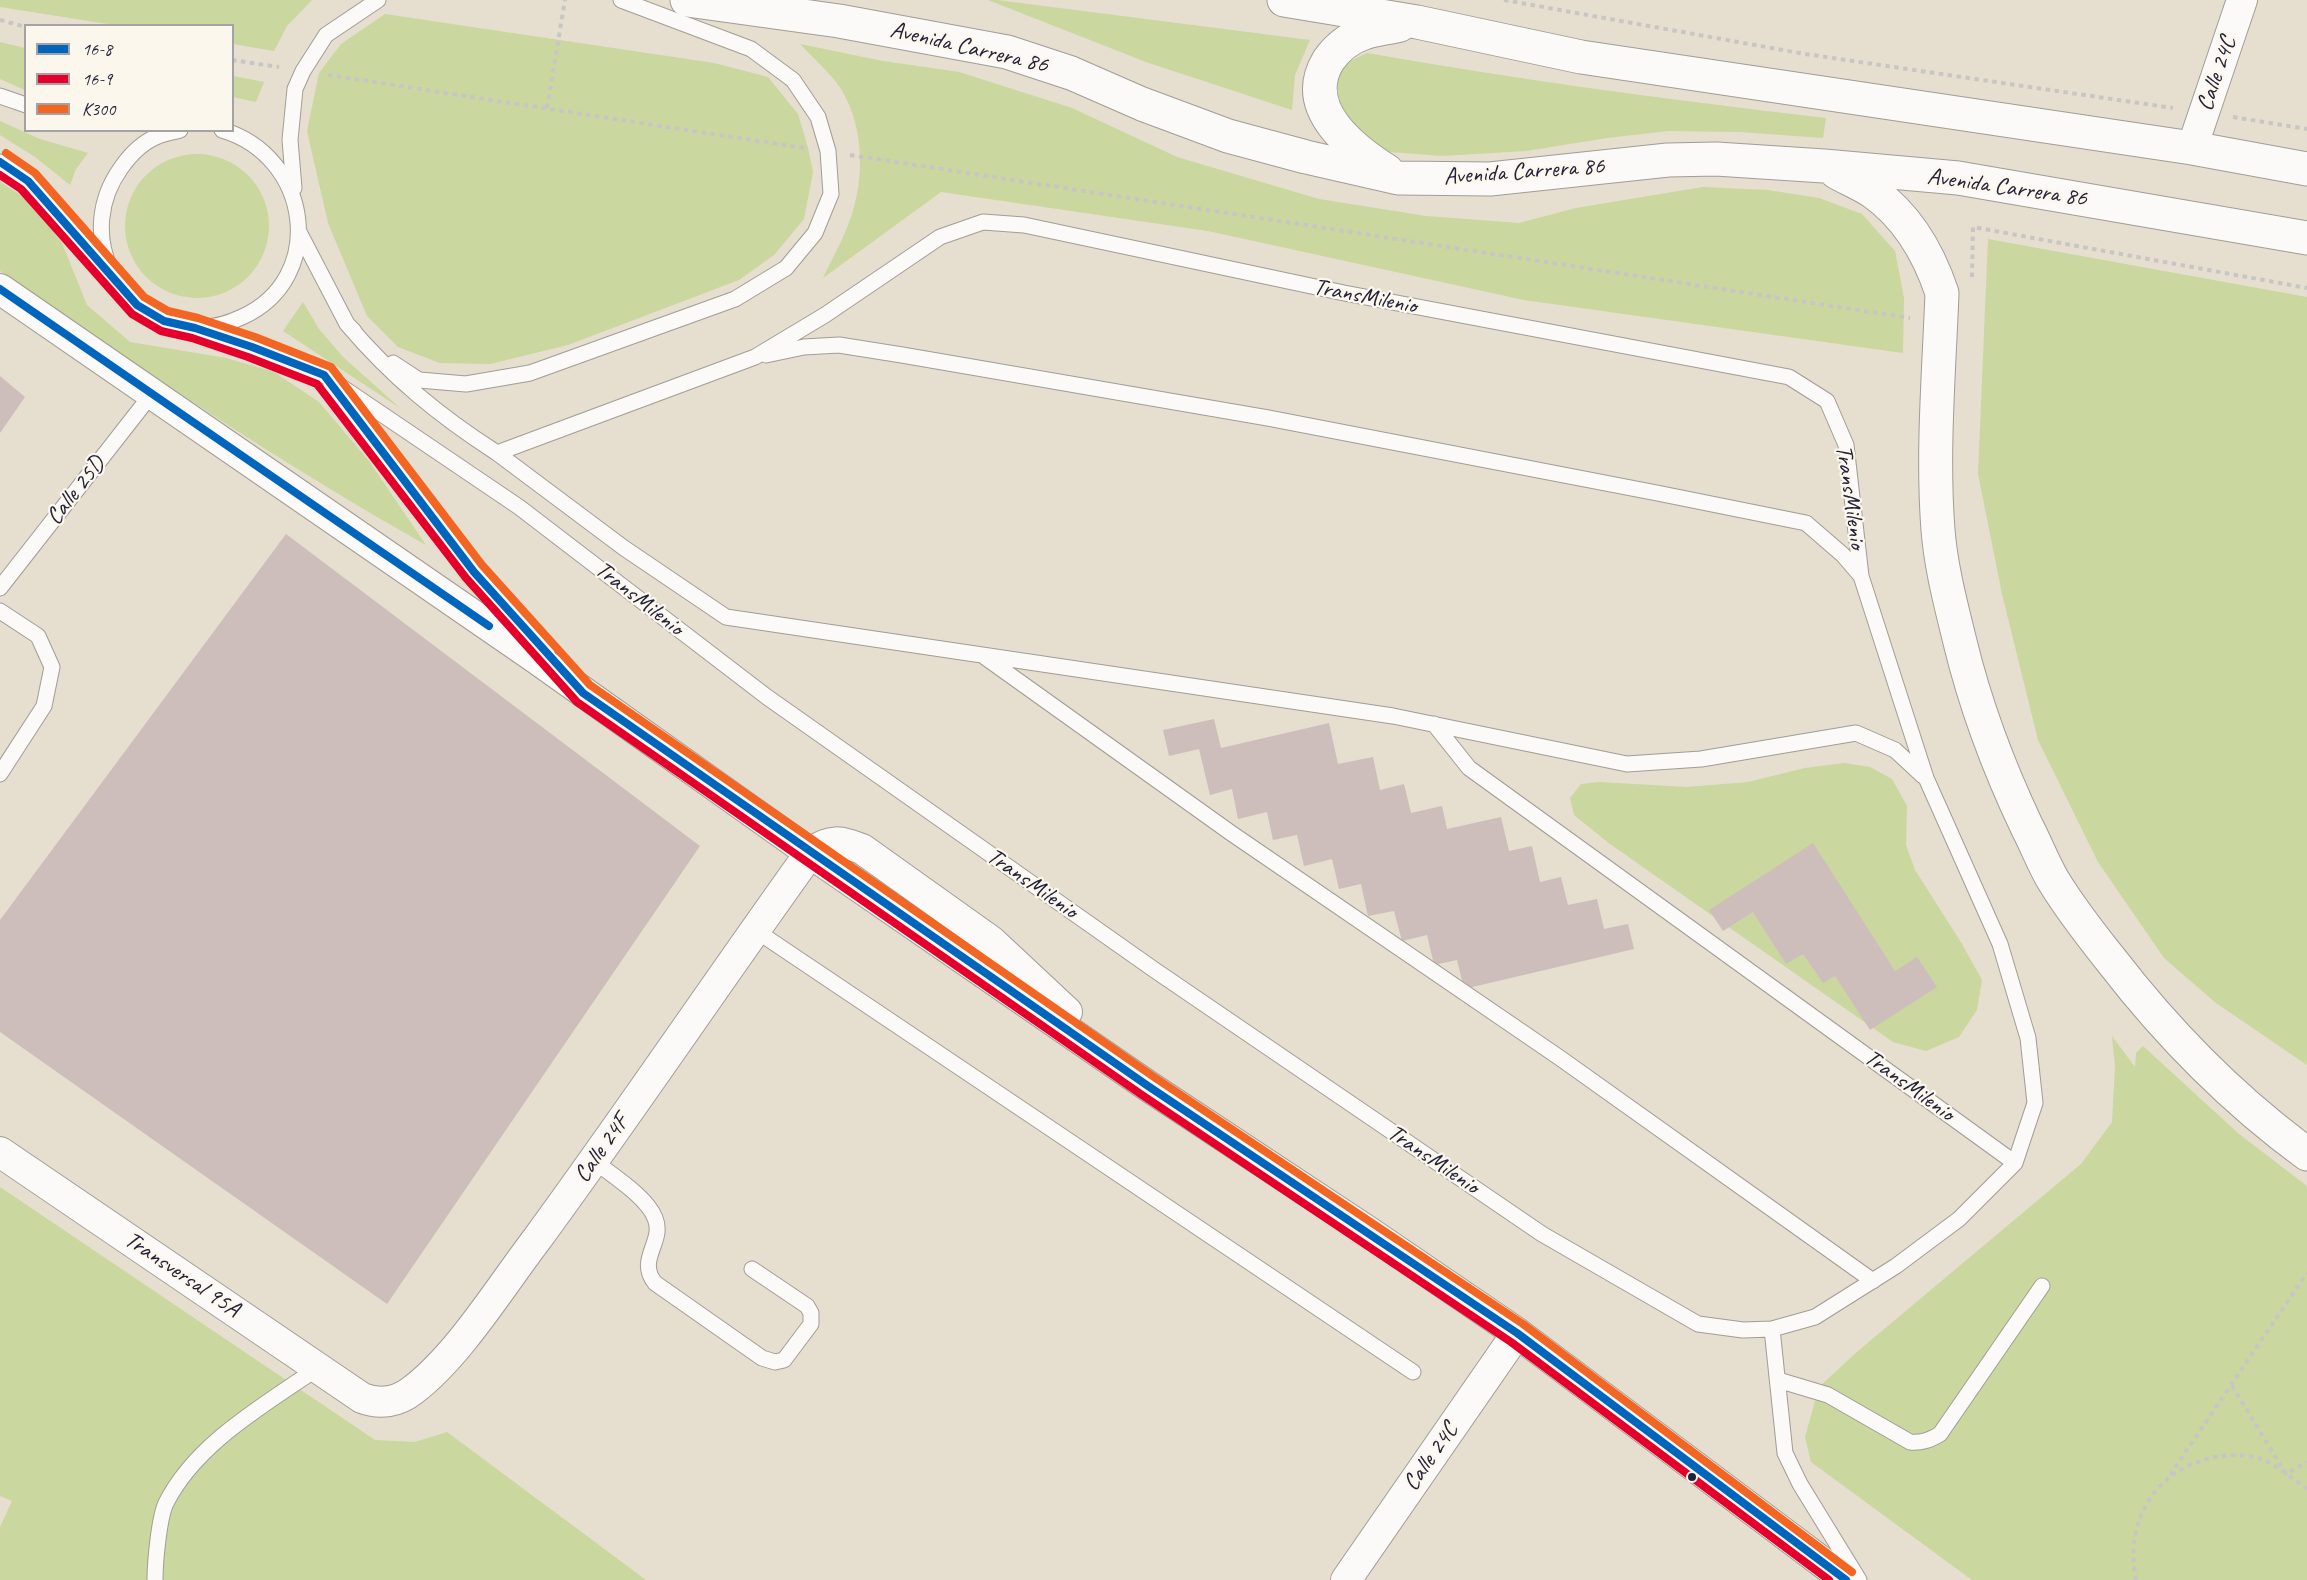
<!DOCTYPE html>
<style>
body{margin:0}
#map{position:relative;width:2307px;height:1580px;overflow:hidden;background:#e6dece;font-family:Caveat,sans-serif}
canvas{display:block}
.legend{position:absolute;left:24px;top:24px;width:210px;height:108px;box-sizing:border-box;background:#fbf7ec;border:2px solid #a4a2a5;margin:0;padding:8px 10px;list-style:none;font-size:18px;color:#22223b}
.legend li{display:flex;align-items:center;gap:12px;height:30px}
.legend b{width:30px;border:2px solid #a4a2a5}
</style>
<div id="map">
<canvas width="2307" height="1580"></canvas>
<ul class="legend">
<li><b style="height:8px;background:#0065bd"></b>16-8</li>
<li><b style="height:8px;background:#e4002b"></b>16-9</li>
<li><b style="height:8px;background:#f26522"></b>K300</li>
</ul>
</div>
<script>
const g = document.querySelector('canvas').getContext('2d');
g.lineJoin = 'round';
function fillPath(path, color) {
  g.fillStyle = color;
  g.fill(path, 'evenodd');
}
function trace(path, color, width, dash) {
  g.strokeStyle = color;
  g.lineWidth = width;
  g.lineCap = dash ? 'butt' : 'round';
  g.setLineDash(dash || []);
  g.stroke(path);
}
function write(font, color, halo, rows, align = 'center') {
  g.font = font + ' Caveat,sans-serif';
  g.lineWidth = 4.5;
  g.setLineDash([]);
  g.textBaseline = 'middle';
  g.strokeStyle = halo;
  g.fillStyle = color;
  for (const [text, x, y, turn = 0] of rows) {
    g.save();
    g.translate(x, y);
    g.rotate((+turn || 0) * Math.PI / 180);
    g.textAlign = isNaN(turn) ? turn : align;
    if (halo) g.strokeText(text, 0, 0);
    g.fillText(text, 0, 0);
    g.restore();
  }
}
const green = new Path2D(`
 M0,0H312L287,26L274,51L233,44L232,26L114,25L0,7Z
 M988,0H997L1310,40L1295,75L1292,110L1146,62Z
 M385,14L714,63L768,77L798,114L808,148L813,172L804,219L774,255L739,280L568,345L490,364L440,363L398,347L367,316L328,223L307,131L319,73L341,44Z
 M0,42L25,48V90L0,79Z
 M800,44L883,61L959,72L1072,108L1177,157L1319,199L1426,216L1519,223L1576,208L1703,187L1768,190L1819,198L1862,214L1895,251L1904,298L1903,353L1524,300L1208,231L941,192L823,278C833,257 845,236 852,214C865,174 863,125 841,89C830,72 813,58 800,44Z
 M1367,53C1519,80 1672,100 1826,118L1823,138L1740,132L1668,131L1607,138L1526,151L1442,156L1390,152L1361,137L1346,121L1336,96L1334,77L1346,63Z
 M233,76L264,82L256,102L233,97Z
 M0,121L40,139L88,153L76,169L70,185L35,157L0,135Z
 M125 226a72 72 0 1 1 144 0a72 72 0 1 1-144 0Z
 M0,182L28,200L62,243L87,305L130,342L226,358L274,372L319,402L369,461L426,545C279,462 139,368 0,271Z
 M1988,239L2307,297V1065L2216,1003L2164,958L2098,862L2038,740L2002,594L1978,474Z
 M303,302L319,329L343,357L400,408L283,331Z
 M1844,763L1870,767L1892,779L1907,806L1906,845L1915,870L1962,944L1982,980L1977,1010L1959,1037L1926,1051L1893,1042L1610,844L1574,815L1570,798L1581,784L1599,782L1687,787L1748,782L1805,768Z
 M2112,1036L2135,1067L2136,1053L2143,1046L2239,1134L2307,1186V1580H1972L1811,1462L1805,1437L1819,1387L1858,1351L2081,1164L2112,1122L2115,1067Z
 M0,1187L375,1440L415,1442L447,1432L646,1580H0V1527L12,1501L0,1496Z`);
const building = new Path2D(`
 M0,376L25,397L0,433Z
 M286,534L700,846L387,1304L0,1032V920Z
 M1214,719L1221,748L1329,723L1338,764L1373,757L1380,790L1404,784L1411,813L1442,806L1447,829L1501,817L1509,851L1532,846L1540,882L1561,877L1568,905L1597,899L1604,929L1628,924L1634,949L1464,989L1457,960L1434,965L1427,935L1402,941L1394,911L1368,916L1361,884L1339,889L1332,859L1304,866L1297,835L1273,840L1267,812L1238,819L1232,789L1210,795L1199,749L1169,756L1163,730Z
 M1813,843L1895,971L1917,957L1937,987L1870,1030L1835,976L1823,983L1803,954L1786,964L1753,912L1723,931L1709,910Z`);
const path = new Path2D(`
 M1504,0L1805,54L2173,108
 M0,20L26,27
 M232,60L279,67
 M328,75L804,148
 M547,108L565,0
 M2233,117L2307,129
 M850,155L1910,318
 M1972,277L1973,227L2307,288
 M2232,1386L2286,1474L2307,1462
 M2170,1475L2307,1273
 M2136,1580C2124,1521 2155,1469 2215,1457C2229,1455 2247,1454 2261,1459C2277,1465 2293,1479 2307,1489`);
const service = new Path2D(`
 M0,96L26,105
 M180,130C173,132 165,133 158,136C143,142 130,155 121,168C75,232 114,319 193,327C210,329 227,324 242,317C328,278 311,156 222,130
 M0,162L28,181L108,273
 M294,188L290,140L295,89L303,71L326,35L378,0
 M299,232L347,324L354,331
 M195,328L252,347L324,375L519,507L767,697L1156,971L1542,1234L1698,1324L1743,1330L1772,1329L1815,1317L1896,1266L1959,1219L2015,1163L2035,1103L2028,1038L2000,944L1926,778L1861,576L1846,445L1827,401L1789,377L1344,293L1024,225L983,222L940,237L825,315L755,357L497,453C438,415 392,377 347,324
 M766,355L804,347L839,345L902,355L1268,418L1657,493L1806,523L1843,555L1861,576
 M393,363L419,380L466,384L530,373L735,299L786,268L815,233L831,194L828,151L818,117L793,80L751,49L621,0
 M331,385L474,572L547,653
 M497,453L624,548L726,617L1393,716L1627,764L1701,759L1856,733L1895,750L1923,776
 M0,588L151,395
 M0,611L38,636L52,667L44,706L0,774
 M982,655L1231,833L1560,1058L1873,1281
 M1434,724L1469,768L2015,1163
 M755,930L1413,1372
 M594,1161C612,1175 647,1197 655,1218C665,1242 636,1259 655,1283L762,1358L775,1362L784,1360L811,1324V1313L807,1306L752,1269
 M1772,1329L1785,1453L1800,1484L1859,1580
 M1778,1380L1828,1395L1910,1442C1922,1443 1930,1440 1940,1434L2042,1286
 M155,1580C155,1562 159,1518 166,1503C197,1442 265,1405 319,1367`);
const minor = new Path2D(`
 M2192,148L2242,0
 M0,289L534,657L810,853L1148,1086L1369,1232L1517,1333L1846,1580
 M0,1152L362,1398C380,1405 398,1402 413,1390C459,1355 501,1286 537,1239C630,1112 718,981 810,853C831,838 840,841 862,849L991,941L1067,1012
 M1346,1580L1517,1333`);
const primary = new Path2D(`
 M687,0L839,21L1007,52L1071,73L1142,104L1228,136L1306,157L1398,178L1490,179L1668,160L1716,159L1824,166L1958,178L2307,238
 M1284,0L1417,22L1581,57L2192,148L2307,169
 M1387,171C1351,148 1300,108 1328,61C1336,49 1349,38 1364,33C1375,29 1389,28 1400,25
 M1836,172C1848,179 1861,184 1873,192C1907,216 1929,254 1942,293C1939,372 1932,452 1938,530C1941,568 1951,605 1960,642C1976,708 1998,766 2027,827C2036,844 2043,863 2053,880C2070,908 2091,935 2111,960C2168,1034 2232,1099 2307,1154`);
const bus1 = new Path2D(`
 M0,162L28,181L137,305L164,321L195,328L252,347L324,375L474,572L583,693L1148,1086L1517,1333L1846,1580
 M0,289L489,626`);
const bus2 = new Path2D(`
 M0,175L21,189L132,314L161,331L192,338L248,357L317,384L466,578L577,702L1142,1095L1511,1342L1829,1580`);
const bus3 = new Path2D(`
 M6,153L35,173L144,297L168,311L198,318L255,337L331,367L482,565L590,685L1154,1077L1523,1324L1852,1572`);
const markers = [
 [1692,1477,5,"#22223b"]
];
const streetNames = [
 ["Avenida Carrera 86",969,48,13],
 ["Calle 24C",2217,74,-71],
 ["Avenida Carrera 86",1524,172,-4],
 ["Avenida Carrera 86",2007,188,8],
 ["TransMilenio",1365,297,11],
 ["Calle 25D",76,491,-52],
 ["TransMilenio",1850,497,82],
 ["TransMilenio",639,599,38],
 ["TransMilenio",1032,884,35],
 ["TransMilenio",1909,1086,36],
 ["Calle 24F",602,1149,-55],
 ["TransMilenio",1433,1160,34],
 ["Transversal 95A",182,1275,34],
 ["Calle 24C",1431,1457,-55]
];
fillPath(green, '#cad79e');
fillPath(building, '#cdbebc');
trace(service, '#a19d96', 17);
trace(minor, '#a19d96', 32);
trace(primary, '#a19d96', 35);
trace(path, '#c8c6c5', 4, [4.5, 4.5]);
trace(service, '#fbfaf8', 15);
trace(minor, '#fbfaf8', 30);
trace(primary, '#fbfaf8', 33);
trace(bus1, '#0065bd', 8);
trace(bus2, '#e4002b', 8);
trace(bus3, '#f26522', 8);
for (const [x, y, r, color] of markers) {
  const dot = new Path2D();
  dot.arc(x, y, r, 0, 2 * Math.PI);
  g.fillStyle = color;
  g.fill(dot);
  trace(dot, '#fbf7ec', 2);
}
write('24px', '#22223b', '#fbf7ec', streetNames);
</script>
